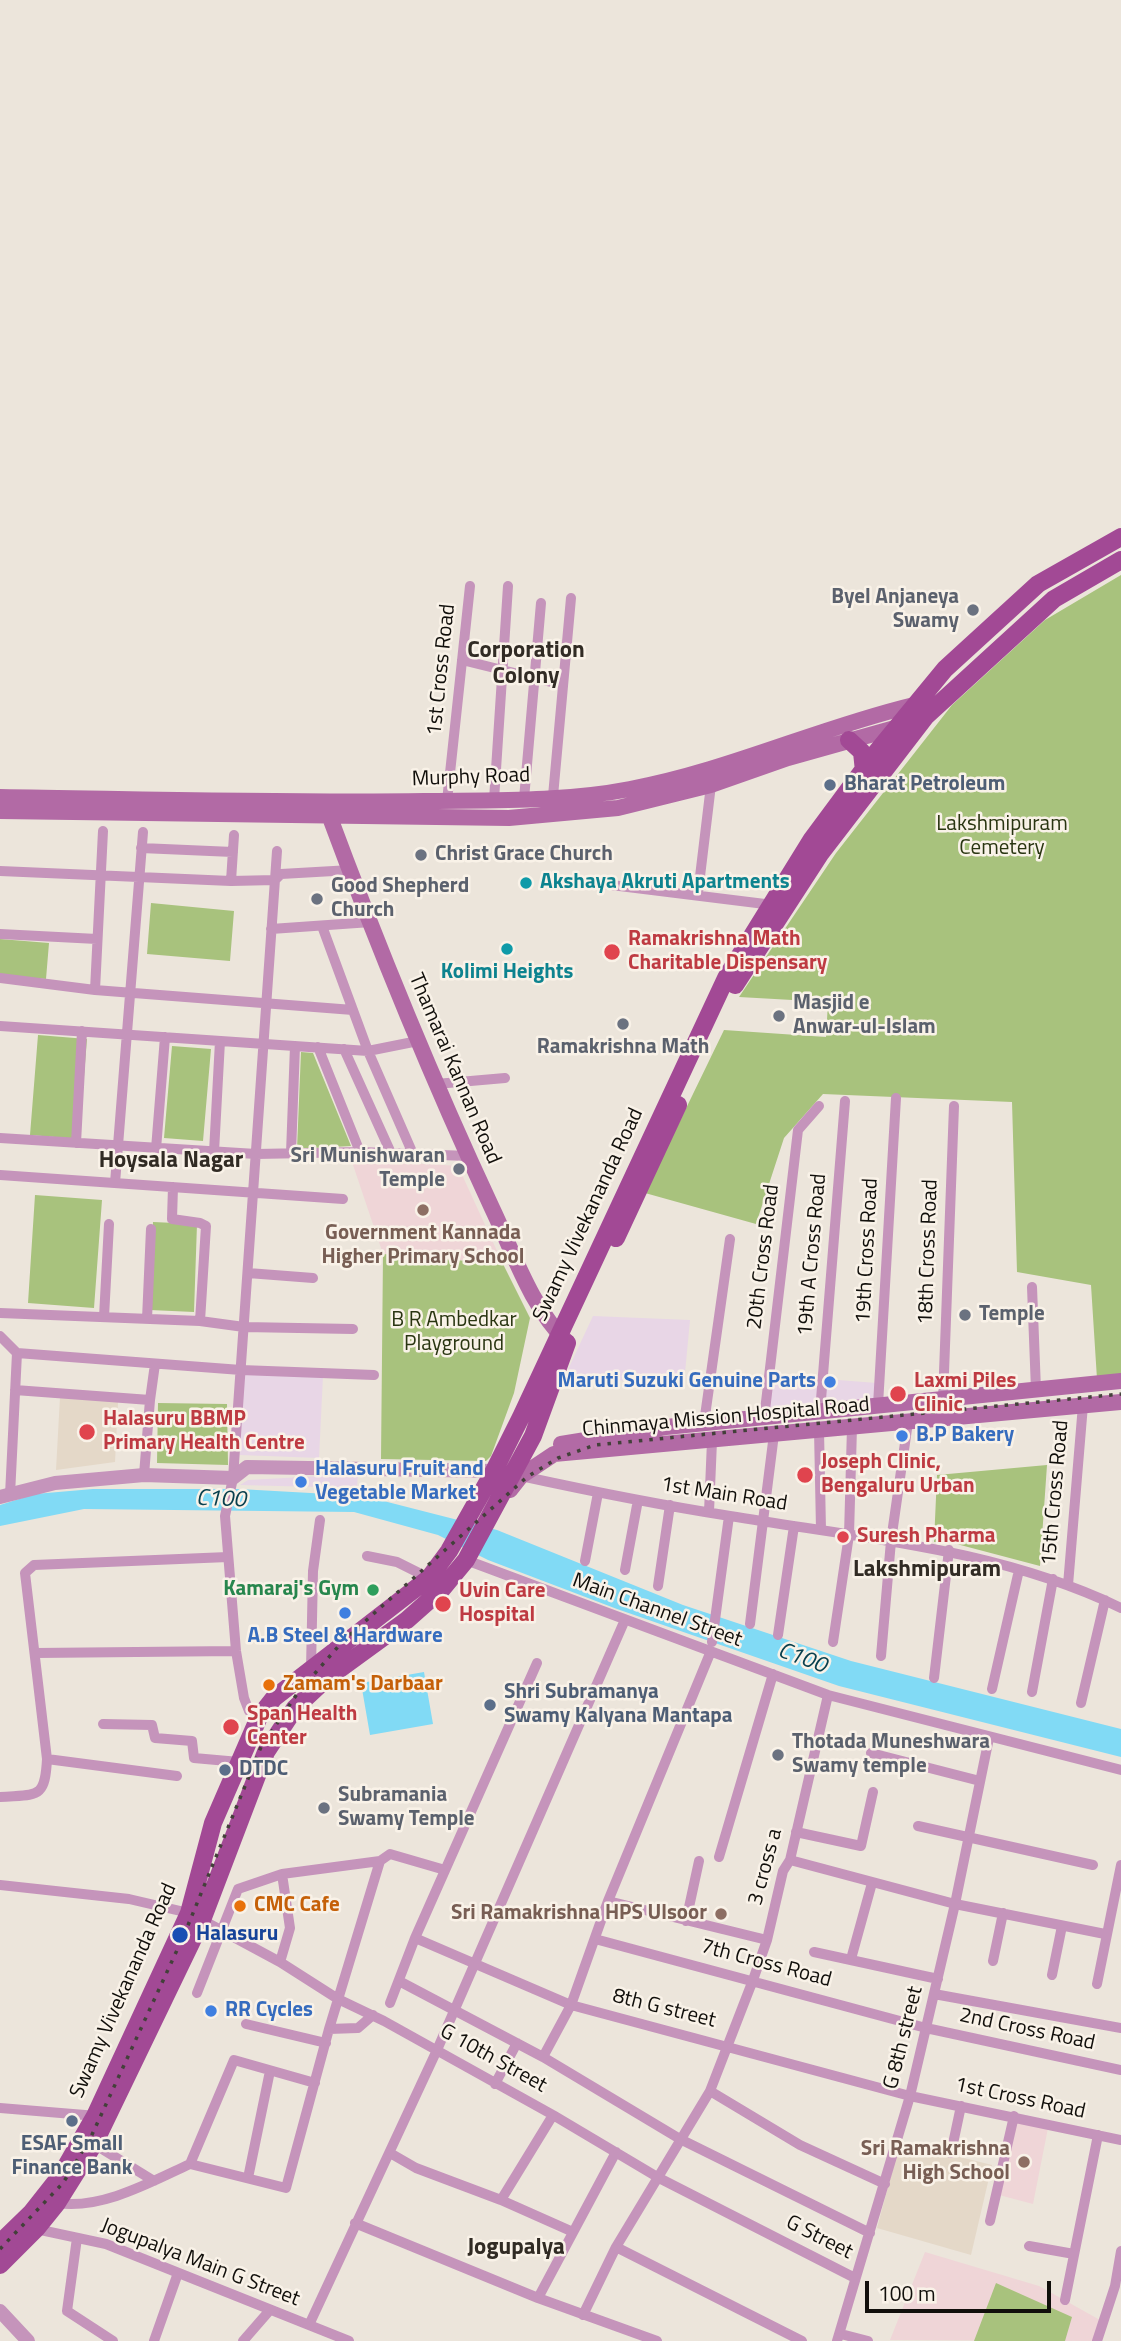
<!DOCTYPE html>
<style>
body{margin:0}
#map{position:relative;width:1121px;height:2341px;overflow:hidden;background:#ece5db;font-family:"Titillium Web",sans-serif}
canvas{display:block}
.scale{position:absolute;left:865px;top:2281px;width:186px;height:32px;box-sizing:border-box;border:4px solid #110f0b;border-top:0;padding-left:9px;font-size:21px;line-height:24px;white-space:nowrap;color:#110f0b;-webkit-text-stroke:5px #f9f2e8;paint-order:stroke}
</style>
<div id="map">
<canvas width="1121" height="2341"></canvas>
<div class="scale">100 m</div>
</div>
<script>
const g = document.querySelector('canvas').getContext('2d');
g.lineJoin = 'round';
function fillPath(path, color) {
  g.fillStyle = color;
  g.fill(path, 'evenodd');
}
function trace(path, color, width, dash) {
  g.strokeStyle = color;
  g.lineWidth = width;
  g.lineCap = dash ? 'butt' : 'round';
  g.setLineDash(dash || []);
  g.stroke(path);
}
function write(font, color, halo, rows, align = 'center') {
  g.font = font + ' "Titillium Web",sans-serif';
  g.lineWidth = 5;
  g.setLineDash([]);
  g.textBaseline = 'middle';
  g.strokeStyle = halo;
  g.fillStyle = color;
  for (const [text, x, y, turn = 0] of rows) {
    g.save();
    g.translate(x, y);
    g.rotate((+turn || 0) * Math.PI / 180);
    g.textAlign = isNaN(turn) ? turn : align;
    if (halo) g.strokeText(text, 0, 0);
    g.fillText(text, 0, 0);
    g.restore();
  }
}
const commercial = new Path2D(`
 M593,1316L690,1320L684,1383L564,1378Z
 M244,1372L323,1376L319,1458L240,1455Z
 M825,1379L877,1383L876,1400L823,1405Z
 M771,1382L820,1384L818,1406L767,1410Z
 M358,1474L357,1488L240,1485L248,1480Z`);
const built = new Path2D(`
 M60,1397L118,1402L115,1462L56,1470Z
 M900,2142L992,2165L971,2255L877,2228Z`);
const education = new Path2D(`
 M351,1159L458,1166L503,1264L383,1254Z
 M1015,2121L1048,2128L1033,2204L999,2195Z
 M925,2252L1039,2286L1100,2320L1094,2341L890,2340Z`);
const green = new Path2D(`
 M1121,575V1377L1097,1379L1091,1285L1017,1272L1012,1102L823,1094L784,1138L756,1224L645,1193L724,1030L826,1037L828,1002L739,997L836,853L952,705L1045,620Z
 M151,903L234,911L230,961L147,954Z
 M0,939L49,943L46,979L0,975Z
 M38,1035L87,1039L79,1139L30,1135Z
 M172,1046L211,1049L203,1141L164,1138Z
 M301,1052L313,1053L351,1146L297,1149Z
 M35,1195L102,1200L94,1308L28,1303Z
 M153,1222L197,1224L194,1312L150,1310Z
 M383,1254L503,1264L530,1318L514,1393L491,1456L486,1461L381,1459Z
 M158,1403L227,1404L228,1465L157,1463Z
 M1047,1465L1040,1566L949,1542H934L937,1475Z
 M996,2283L1072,2317L1065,2341H974Z`);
const water = new Path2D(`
 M93,1489H239L364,1496L497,1530L683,1605L851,1661L1121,1729V1757L839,1686L617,1609L488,1560L438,1535L354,1512L84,1509L0,1526V1505L35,1494Z
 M424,1672L433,1724L370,1735L361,1683Z`);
const minor = new Path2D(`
 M462,660L563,685
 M553,796L571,598
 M524,799L541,603
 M494,800L508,586
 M447,801L470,586
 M141,848L233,852
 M0,871L231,881L275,880L281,874L351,870
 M571,880L773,905
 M231,881L234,835
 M698,893L711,785
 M322,926L368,1051L413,1154
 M271,929L371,922
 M0,934L97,939
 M0,978L95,990L353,1010
 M95,990L103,831
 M0,1026L368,1051L418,1041
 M318,1047L360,1152
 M344,1049L391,1153
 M436,1084L505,1078
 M0,1138L256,1154L360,1152L468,1156
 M76,1143L82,1031
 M156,1149L165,1037
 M214,1152L220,1041
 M291,1153L295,1046
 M0,1175L343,1199
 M115,1183L143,832
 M173,1187L172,1219L200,1223L206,1226L200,1321
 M248,1273L313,1278
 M1032,1287L1036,1390
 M0,1313L200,1321L244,1327L353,1329
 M104,1317L109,1224
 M147,1319L151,1229
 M0,1336L17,1353L10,1495
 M17,1353L241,1370L374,1375
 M15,1390L150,1400L155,1364
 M943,1399L954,1106
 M878,1405L896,1098
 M820,1412L845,1101
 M764,1419L798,1130L819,1106
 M704,1423L730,1239
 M819,1430L821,1530
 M144,1475L150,1400
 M521,1476C590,1491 660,1505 730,1516C862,1538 999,1549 1121,1608
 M709,1512L712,1441
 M367,1556L397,1562L429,1578
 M466,1560L828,1695L1121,1770
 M585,1561L598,1493
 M625,1570L638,1500
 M1068,1585L1083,1405
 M658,1586L670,1505
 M750,1624L774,1434
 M778,1635L794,1526
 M712,1642L729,1516
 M833,1642L849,1535L852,1427
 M36,1653L236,1651
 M881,1656L891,1541L908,1422
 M311,1669L313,1571L320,1520
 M934,1678L949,1550
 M992,1689L1019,1570
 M1032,1692L1053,1579
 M1081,1703L1105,1600
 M259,1717L249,1711L244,1698L236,1651L225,1516L233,1478L277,851
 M103,1724L152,1725L155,1738L192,1741L194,1758L239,1762
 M871,1753L980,1781
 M47,1759L177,1776
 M0,1797C37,1794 45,1800 47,1759L25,1573L34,1565L228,1557
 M918,1826L1093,1865
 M796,1832L861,1846L873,1792
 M719,1857L773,1674
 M790,1860L955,1904L1105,1934
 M0,1885L129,1899L189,1913
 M608,1901L767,1940
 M202,1920L280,1962L338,1999L384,2021L553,2115L659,2178L855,2278
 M686,1921L699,1861
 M415,1938L571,2005L910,2096L1121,2140
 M595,1939L926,2028L1121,2070
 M814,1952L938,1979
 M851,1959L872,1883
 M993,1961L1003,1913
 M280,1962L290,1928L282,1874
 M1052,1975L1062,1926
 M399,1981L543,2057L680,2139L870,2233
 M1097,1984L1121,1865
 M197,1993L238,1889L282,1874L380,1861L390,1854L445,1870
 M934,1994L1121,2028
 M390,2003L415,1938L537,1663
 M246,2024L326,2043
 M329,2029L358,2028L373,2015
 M543,2057L571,2005L608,1901L711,1651
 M495,2084L517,2043
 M710,2091L800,2145L885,2184
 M0,2108L97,2116
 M94,2144L154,2181
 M390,2153L416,2168L501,2200L553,2115
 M951,2153L961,2106
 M190,2164L286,2188L329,2029L380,1861
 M248,2178L270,2071
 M501,2200L573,2232
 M57,2203C101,2210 151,2182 190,2164L234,2060L315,2083
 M990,2221L1014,2116
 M355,2223L538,2298L657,2341
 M36,2229L106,2244L349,2341
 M77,2238L67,2311L113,2341
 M1029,2246L1074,2254
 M616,2247L802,2341
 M538,2298L616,2152
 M1065,2300L1098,2135
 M583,2315L616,2247L710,2091L753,1980L767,1940L783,1871L790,1860L828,1695
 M309,2325L437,2050L624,1622
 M841,2334L868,2341
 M154,2341L178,2273
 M243,2341L270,2310
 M837,2341L910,2096L955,1904L989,1738
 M1097,2341L1115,2286L1121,2251`);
const tertiary = new Path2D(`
 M0,1497L55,1483L144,1475L233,1478L247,1467L494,1471
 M0,2311L28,2341`);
const secondary = new Path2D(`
 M0,797C141,799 283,803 424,801C491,800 563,802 630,789C727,771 818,728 914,705L920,711
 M326,807C376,942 431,1077 492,1208C514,1254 531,1307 567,1342
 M0,811L509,818L618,808L711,785L788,758L902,726
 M561,1444L666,1427L1121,1381
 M510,1490L521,1476L554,1454L1121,1402`);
const primary = new Path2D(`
 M849,740L862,752L864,771
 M735,985L820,854L926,716L1054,599L1121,560
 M616,1238L678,1105
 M0,2243L31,2213L61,2175L95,2116L189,1913L213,1823L259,1717L274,1698L429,1578L449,1551L494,1471L521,1417L726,978L812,839L875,754L945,669L1038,584L1121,537
 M0,2265L36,2229L57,2203L94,2144L202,1920L266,1752L295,1708L326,1679L407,1620L442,1589L466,1560L533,1436L567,1343`);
const rail = new Path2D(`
 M0,2249L63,2183L90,2139L184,1935L261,1747L297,1694L343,1641L527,1477L558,1458L595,1445L1121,1394`);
const markers = [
 [973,610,7,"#6b7280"],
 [830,785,7,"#5c6f8a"],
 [421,855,7,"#6b7280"],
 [526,883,7,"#0f9aa8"],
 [317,899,7,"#6b7280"],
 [507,949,7,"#0f9aa8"],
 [612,952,9,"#e0444e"],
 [779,1016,7,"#6b7280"],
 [623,1024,7,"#6b7280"],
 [459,1169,7,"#6b7280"],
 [423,1210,7,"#8d6e63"],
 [965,1315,7,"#6b7280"],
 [830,1382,7,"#3f7fe0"],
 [898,1394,9,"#e0444e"],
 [87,1432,9,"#e0444e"],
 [902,1436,7,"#3f7fe0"],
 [805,1475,9,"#e0444e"],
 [301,1482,7,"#3f7fe0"],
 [843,1537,7,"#e0444e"],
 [373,1590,7,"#2e9e5b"],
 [443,1604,9,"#e0444e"],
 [345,1613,7,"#3f7fe0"],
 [269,1685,7,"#e8710a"],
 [490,1705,7,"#5c6f8a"],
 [231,1727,9,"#e0444e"],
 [778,1755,7,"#6b7280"],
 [225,1770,7,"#5c6f8a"],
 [324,1808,7,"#6b7280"],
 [240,1906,7,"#e8710a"],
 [721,1914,7,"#8d6e63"],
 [180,1935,9,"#1a4fb4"],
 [211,2011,7,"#3f7fe0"],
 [72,2121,7,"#5c6f8a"],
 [1024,2162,7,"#8d6e63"]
];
const worshipNames = [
 ["Byel Anjaneya",959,598,"right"],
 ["Swamy",959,622,"right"],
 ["Christ Grace Church",435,855],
 ["Good Shepherd",331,887],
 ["Church",331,911],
 ["Masjid e",793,1004],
 ["Anwar-ul-Islam",793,1028],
 ["Ramakrishna Math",623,1048,"center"],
 ["Sri Munishwaran",445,1157,"right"],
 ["Temple",445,1181,"right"],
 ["Temple",979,1315],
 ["Thotada Muneshwara",792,1743],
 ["Swamy temple",792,1767],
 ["Subramania",338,1796],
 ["Swamy Temple",338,1820]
];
const streetNames = [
 ["1st Cross Road",442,670,-84],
 ["Murphy Road",471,778,-2],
 ["Thamarai Kannan Road",454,1069,67],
 ["Swamy Vivekananda Road",589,1215,-65],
 ["19th Cross Road",868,1251,-87],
 ["18th Cross Road",929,1252,-88],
 ["19th A Cross Road",813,1255,-85],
 ["20th Cross Road",764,1257,-83],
 ["Chinmaya Mission Hospital Road",726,1418,-5],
 ["15th Cross Road",1056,1493,-85],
 ["1st Main Road",724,1495,9],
 ["Main Channel Street",657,1611,20],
 ["3 cross a",766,1867,-75],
 ["7th Cross Road",766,1964,15],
 ["Swamy Vivekananda Road",124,1991,-66],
 ["8th G street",664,2009,14],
 ["2nd Cross Road",1027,2030,12],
 ["G 8th street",904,2038,-76],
 ["G 10th Street",493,2059,29],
 ["1st Cross Road",1020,2099,12],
 ["G Street",819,2238,27],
 ["Jogupalya Main G Street",200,2263,21]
];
const serviceNames = [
 ["Bharat Petroleum",844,785],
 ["Shri Subramanya",504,1693],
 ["Swamy Kalyana Mantapa",504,1717],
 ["DTDC",239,1770],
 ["ESAF Small",72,2145,"center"],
 ["Finance Bank",72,2169,"center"]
];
const parkNames = [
 ["Lakshmipuram",1002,825],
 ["Cemetery",1002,849],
 ["B R Ambedkar",454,1321],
 ["Playground",454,1345]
];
const cultureNames = [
 ["Akshaya Akruti Apartments",540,883],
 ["Kolimi Heights",507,973,"center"]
];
const healthNames = [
 ["Ramakrishna Math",628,940],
 ["Charitable Dispensary",628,964],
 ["Laxmi Piles",914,1382],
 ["Clinic",914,1406],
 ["Halasuru BBMP",103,1420],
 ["Primary Health Centre",103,1444],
 ["Joseph Clinic,",821,1463],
 ["Bengaluru Urban",821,1487],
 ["Suresh Pharma",857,1537],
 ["Uvin Care",459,1592],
 ["Hospital",459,1616],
 ["Span Health",247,1715],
 ["Center",247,1739]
];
const educationNames = [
 ["Government Kannada",423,1234,"center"],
 ["Higher Primary School",423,1258,"center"],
 ["Sri Ramakrishna HPS Ulsoor",707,1914],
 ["Sri Ramakrishna",1010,2150],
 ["High School",1010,2174]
];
const shopNames = [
 ["Maruti Suzuki Genuine Parts",816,1382,"right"],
 ["B.P Bakery",916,1436],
 ["Halasuru Fruit and",315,1470],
 ["Vegetable Market",315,1494],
 ["A.B Steel & Hardware",345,1637,"center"],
 ["RR Cycles",225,2011]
];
const leisureNames = [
 ["Kamaraj's Gym",359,1590]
];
const foodNames = [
 ["Zamam's Darbaar",283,1685],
 ["CMC Cafe",254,1906]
];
const transitNames = [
 ["Halasuru",196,1935]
];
const neighbourhoodNames = [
 ["Corporation",526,651],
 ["Colony",526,677],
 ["Hoysala Nagar",171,1161],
 ["Lakshmipuram",927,1570],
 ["Jogupalya",516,2248]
];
const waterNames = [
 ["C100",221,1500,2],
 ["C100",802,1659,20]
];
fillPath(commercial, '#e8d6e6');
fillPath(built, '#e4d8c8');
fillPath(education, '#efd5d7');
fillPath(green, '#a8c27d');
fillPath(water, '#81daf5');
trace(minor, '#c594bb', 10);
trace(tertiary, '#c594bb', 14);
trace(secondary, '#b26aa5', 16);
trace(primary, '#a24995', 18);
trace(rail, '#43403a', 3.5, [3.5, 7]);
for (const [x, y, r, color] of markers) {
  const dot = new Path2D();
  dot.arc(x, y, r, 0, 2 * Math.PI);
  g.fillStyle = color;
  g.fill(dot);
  trace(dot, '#f9f2e8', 2.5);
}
write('bold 21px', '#5b616d', '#f9f2e8', worshipNames, 'left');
write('21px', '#110f0b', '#f9f2e8', streetNames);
write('bold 21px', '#4e5e75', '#f9f2e8', serviceNames, 'left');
write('21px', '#293511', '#f9f2e8', parkNames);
write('bold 21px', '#0d838f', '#f9f2e8', cultureNames, 'left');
write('bold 21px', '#be3a42', '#f9f2e8', healthNames, 'left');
write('bold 21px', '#785e54', '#f9f2e8', educationNames, 'right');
write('bold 21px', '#366cbe', '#f9f2e8', shopNames, 'left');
write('bold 21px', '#27864d', '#f9f2e8', leisureNames, 'right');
write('bold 21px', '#c56008', '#f9f2e8', foodNames, 'left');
write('bold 21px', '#164399', '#f9f2e8', transitNames, 'left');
write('bold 23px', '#312b24', '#f9f2e8', neighbourhoodNames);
write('italic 23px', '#08404e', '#f9f2e8', waterNames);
</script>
